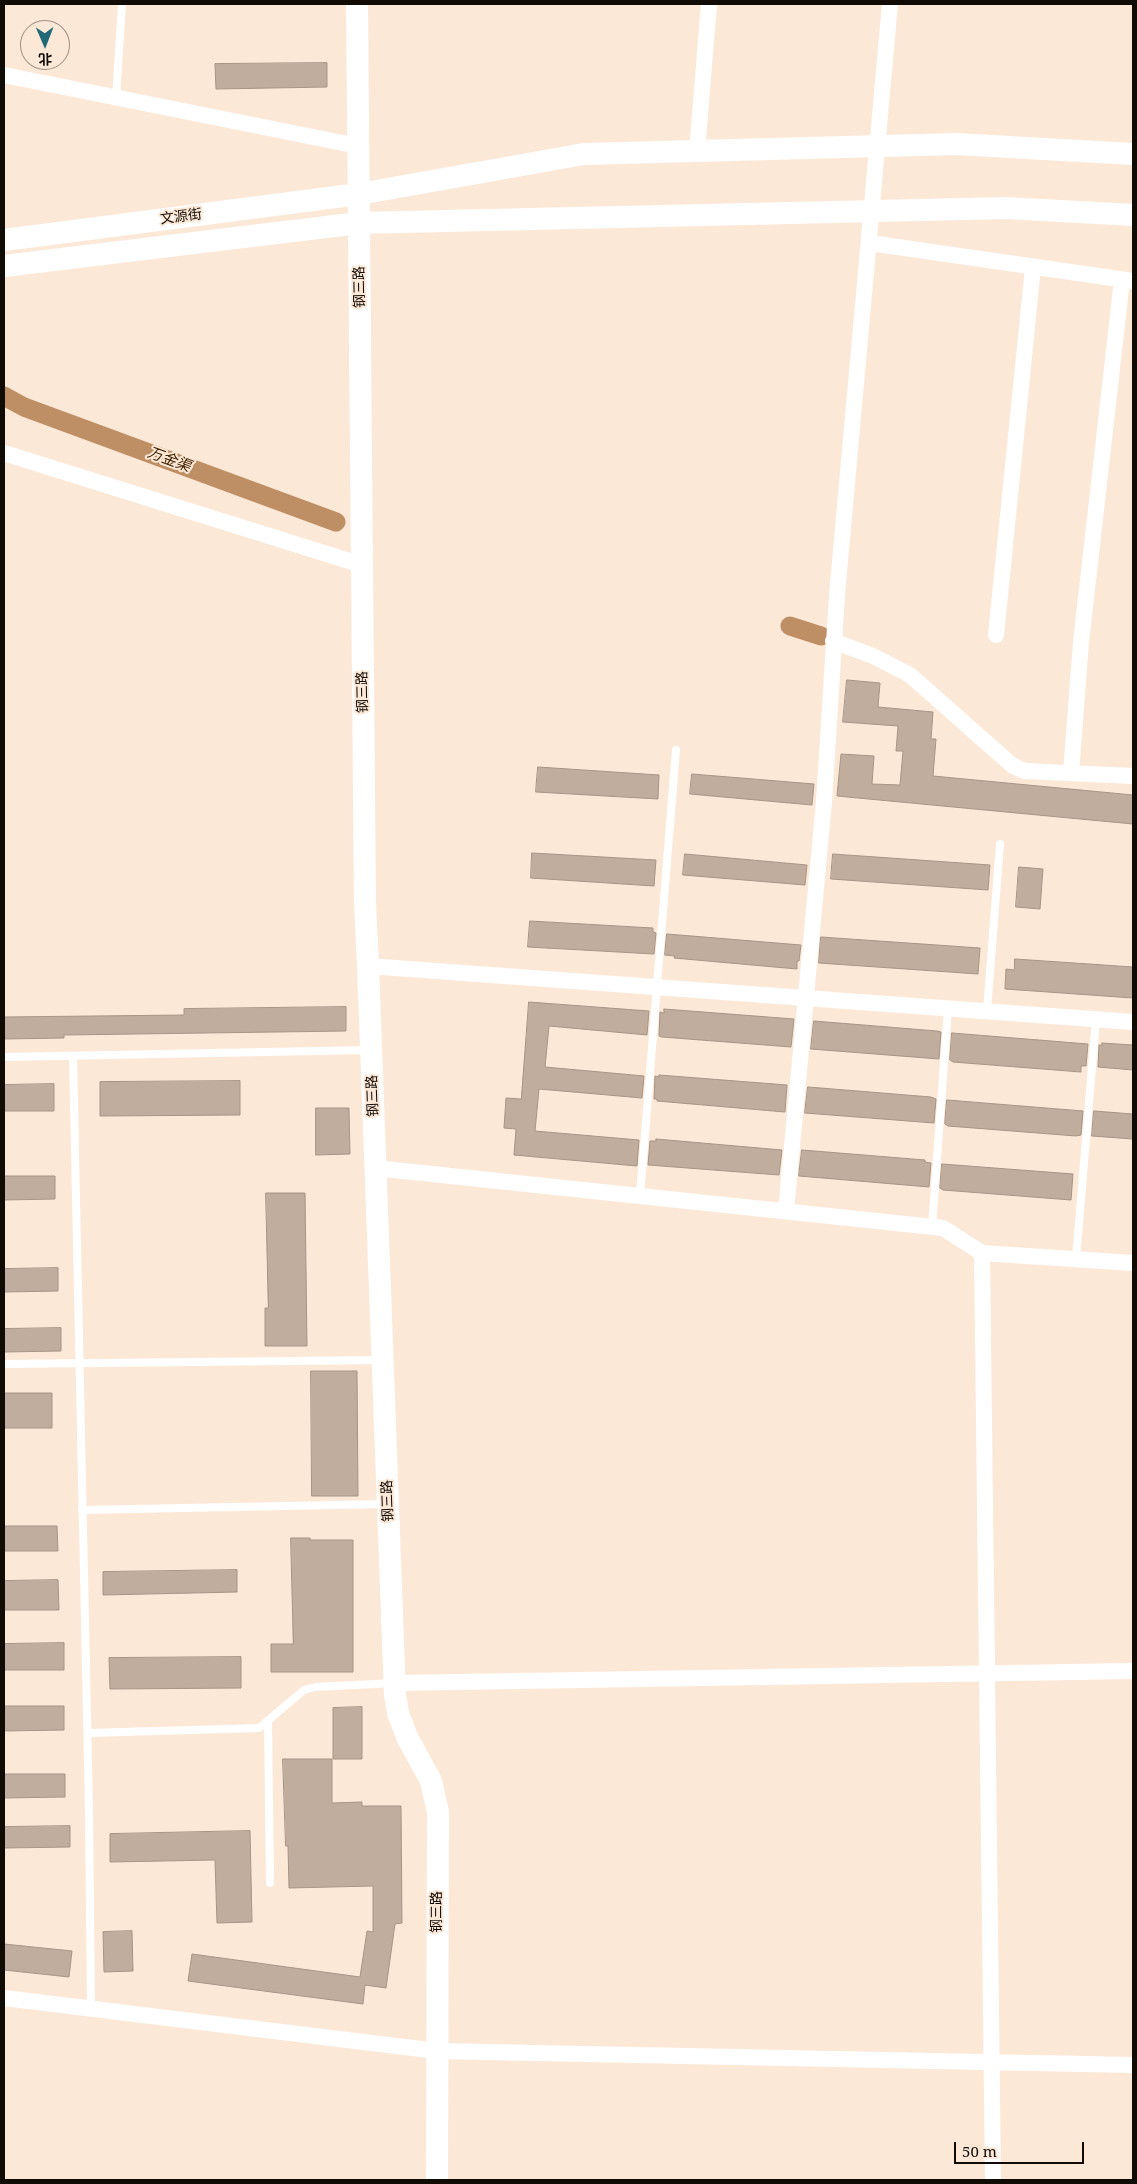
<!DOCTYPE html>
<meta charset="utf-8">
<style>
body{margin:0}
#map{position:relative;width:1137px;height:2184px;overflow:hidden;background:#fce8d7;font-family:"Noto Serif","Noto Sans SC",serif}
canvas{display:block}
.frame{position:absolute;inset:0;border:5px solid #110b06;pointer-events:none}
.north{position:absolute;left:20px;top:20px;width:50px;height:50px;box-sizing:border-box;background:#fce8d7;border:1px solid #9e9083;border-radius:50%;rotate:179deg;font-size:14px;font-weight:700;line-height:20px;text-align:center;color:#110b06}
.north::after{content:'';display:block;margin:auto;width:18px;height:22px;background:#216976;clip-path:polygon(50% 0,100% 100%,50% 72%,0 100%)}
.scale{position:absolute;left:954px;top:2142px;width:130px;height:22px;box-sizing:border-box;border:2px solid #110b06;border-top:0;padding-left:6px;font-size:15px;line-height:18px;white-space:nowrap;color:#110b06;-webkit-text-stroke:4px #fce8d7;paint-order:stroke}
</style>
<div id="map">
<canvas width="1137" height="2184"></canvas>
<div class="frame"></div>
<div class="north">北</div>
<div class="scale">50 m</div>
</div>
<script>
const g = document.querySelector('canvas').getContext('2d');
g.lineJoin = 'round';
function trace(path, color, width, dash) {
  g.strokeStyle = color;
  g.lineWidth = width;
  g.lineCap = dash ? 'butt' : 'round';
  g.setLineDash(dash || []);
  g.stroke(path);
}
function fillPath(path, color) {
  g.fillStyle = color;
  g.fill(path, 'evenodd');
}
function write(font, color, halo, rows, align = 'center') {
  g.font = font + ' "Noto Serif","Noto Sans SC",serif';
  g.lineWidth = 4;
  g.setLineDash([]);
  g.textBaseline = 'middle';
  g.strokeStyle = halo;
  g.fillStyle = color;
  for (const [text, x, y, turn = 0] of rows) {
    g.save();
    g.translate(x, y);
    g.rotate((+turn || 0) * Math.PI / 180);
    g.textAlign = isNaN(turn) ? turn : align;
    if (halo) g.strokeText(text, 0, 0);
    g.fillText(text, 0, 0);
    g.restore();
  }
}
const canal = new Path2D(`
 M4,396L24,407L336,522
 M790,626L821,636`);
const building = new Path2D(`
 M327,63V87L216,89L215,64Z
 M847,680L880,683L878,707L933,712L931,739H936L933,776L1133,795V824L837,796L841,754L874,756L872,784L900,785L903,751H896L898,726L843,722Z
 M538,767L659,775L658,799L536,792Z
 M692,774L814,784L812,805L690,794Z
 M532,853L656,860L654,886L531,878Z
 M685,854L807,865L805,885L683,875Z
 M833,854L990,865L988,890L831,879Z
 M1019,867L1043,869L1040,909L1016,907Z
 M530,921L653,928V932L656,933L654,954L528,947Z
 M667,934L801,945L799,961H797V969L674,958L675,956L665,955Z
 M821,937L980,948L978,974L819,963Z
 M1015,959L1133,967V998L1005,989L1006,969L1014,970Z
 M529,1002L649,1011L647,1035L549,1026L545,1067L644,1076L642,1098L539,1089L535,1131L639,1140L637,1166L514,1155L516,1129L504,1128L506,1098L521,1099Z
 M346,1007V1031L64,1035V1038L4,1039V1017L184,1015V1009Z
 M664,1009L794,1019L791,1047L662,1037L659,1036L660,1012L664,1013Z
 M814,1021L937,1031L941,1032L939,1059L811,1049Z
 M952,1033L1088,1044L1086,1066H1081V1072L953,1062L950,1060Z
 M1102,1043L1133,1045V1070L1098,1067L1099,1045H1102Z
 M659,1075L787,1085L785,1112L657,1101V1099H654L655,1076L659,1077Z
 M240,1081V1115L100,1116V1082Z
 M54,1084V1111H4V1085Z
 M808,1087L931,1097L936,1099L934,1123L805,1113Z
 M947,1100L1083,1111L1081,1135L1076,1136L948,1126L945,1124Z
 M316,1108H349L350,1154L316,1155Z
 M1094,1111L1133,1114V1139L1092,1136Z
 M656,1139L782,1150L779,1175L648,1165L650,1141H656Z
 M802,1150L925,1160V1162L931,1163L929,1187L799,1176Z
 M942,1164L1073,1174L1071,1200L943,1190L940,1188Z
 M4,1176H55V1199L4,1200Z
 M266,1193H305L307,1346H265V1308H268Z
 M58,1268V1291L4,1292V1269Z
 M61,1328V1351L4,1352V1329Z
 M311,1371H357L358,1496H312Z
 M4,1393H52V1428H4Z
 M4,1526H57L58,1551H4Z
 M291,1538H310V1540H353V1672H271V1644H293Z
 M237,1570V1592L103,1595V1572Z
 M58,1580L59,1610H4V1581Z
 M64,1643V1670H4V1644Z
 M241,1657V1688L110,1689L109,1658Z
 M4,1706H64V1730L4,1731Z
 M362,1707V1759H333V1708Z
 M283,1759H332V1803L362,1802V1806H401L402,1923L395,1924L386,1988L365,1985L363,2004L188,1981L192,1954L360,1977L367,1931L373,1932V1886L289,1888L288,1846H286Z
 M4,1774H65V1797L4,1798Z
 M70,1826V1847L4,1848V1827Z
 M250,1831L252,1922L217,1923L215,1860L110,1862V1834Z
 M132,1931L133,1971L104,1972L103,1932Z
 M4,1944L72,1951L69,1977L4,1970Z`);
const lane = new Path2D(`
 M116,98L122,4
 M987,1011L1000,844
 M73,1056L89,1810L91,2009
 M4,1057L369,1050
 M640,1196L676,750
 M932,1227L948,1008
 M1076,1259L1096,1019
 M4,1364L381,1360
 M82,1510L386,1504
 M268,1721L270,1883
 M88,1733L259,1728L304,1690L315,1687L394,1683`);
const street = new Path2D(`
 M4,75L358,146
 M697,151L709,4
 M870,243L1133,281
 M4,453L362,565
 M996,635L1033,267
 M833,641L873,656L910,675L1013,766L1025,771L1133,776
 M1071,773L1081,642L1122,280
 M368,966L1133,1022
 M375,1168L943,1228L982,1253L1133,1263
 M786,1211L824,802L837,595L890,4
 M982,1253L993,2180
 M395,1683L1133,1671
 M4,1998L437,2051L1133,2065`);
const secondary = new Path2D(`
 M357,4L365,903L368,966L395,1695L398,1713L407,1737L431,1781L438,1812L437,2180
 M4,240L359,194L584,154L956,144L1133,154
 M4,266L359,223L1006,208L1133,215`);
const streetNames = [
 ["文源街",181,217,-7],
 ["钢三路",360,287,-91],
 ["钢三路",363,692,-91],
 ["钢三路",373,1096,-92],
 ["钢三路",388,1501,-92],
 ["钢三路",437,1912,-90]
];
const waterNames = [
 ["万金渠",169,460,20]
];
trace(canal, '#be8e64', 19);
fillPath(building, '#c0ad9d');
trace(building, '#a79485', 1);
trace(lane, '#fff', 8);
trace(street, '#fff', 16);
trace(secondary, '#fff', 22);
write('14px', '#110b06', '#fce8d7', streetNames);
write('italic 15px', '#432301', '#fce8d7', waterNames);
</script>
